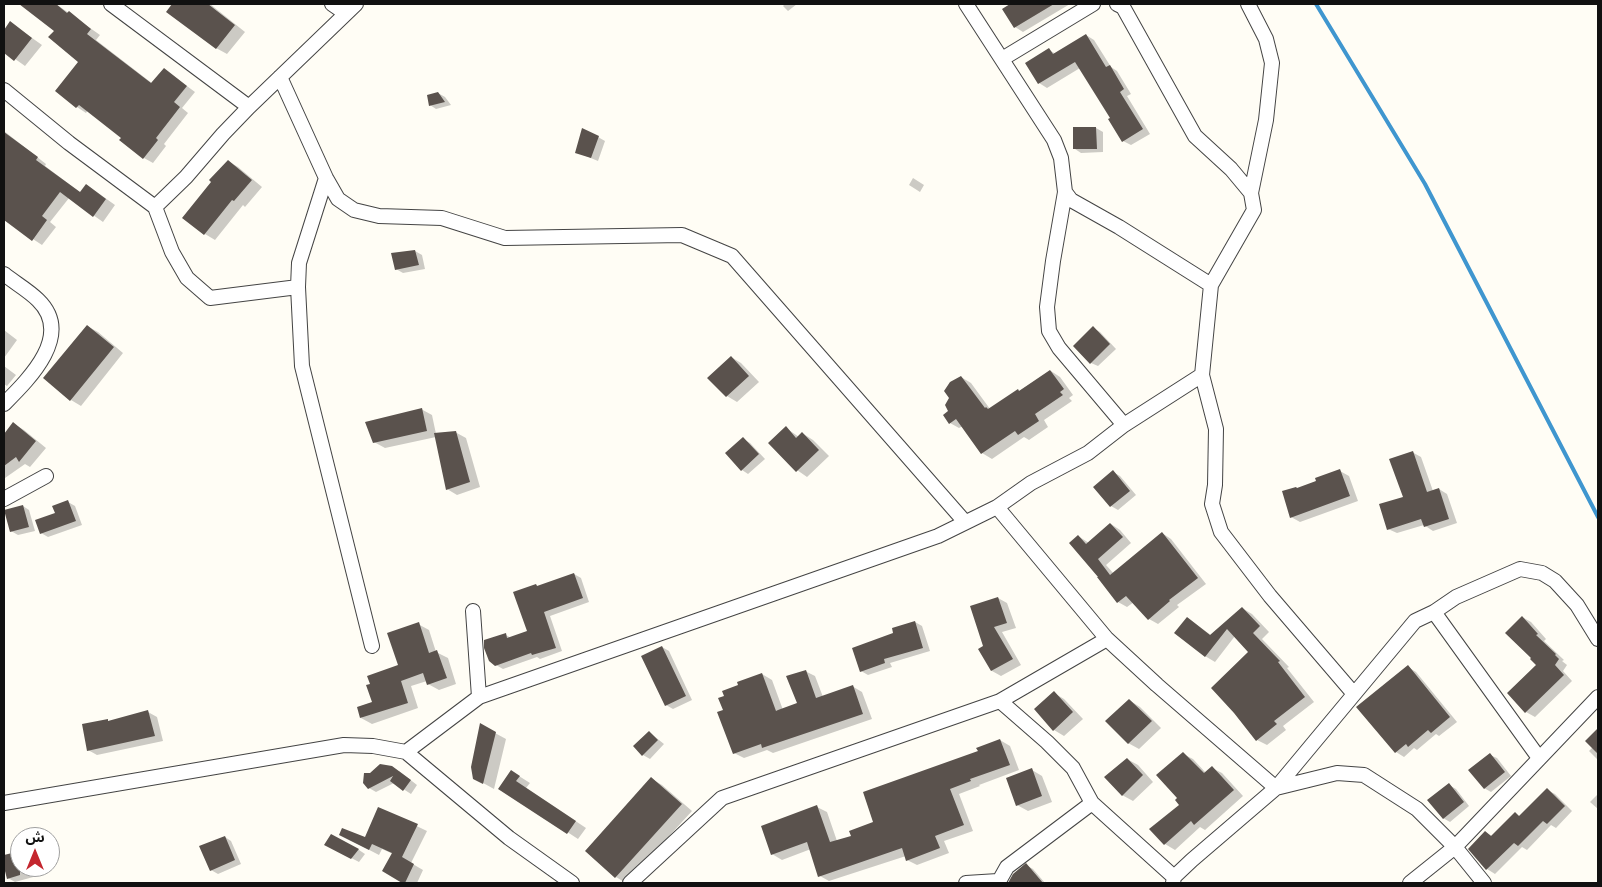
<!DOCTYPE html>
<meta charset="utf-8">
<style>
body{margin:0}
#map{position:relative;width:1602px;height:887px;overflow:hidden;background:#fffdf5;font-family:Bitter,"Noto Sans Arabic",serif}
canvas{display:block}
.frame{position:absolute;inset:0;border:5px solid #111;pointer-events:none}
.north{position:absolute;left:10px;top:827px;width:50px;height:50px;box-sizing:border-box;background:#fff;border:1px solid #a0a0a0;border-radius:50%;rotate:0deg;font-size:14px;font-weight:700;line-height:20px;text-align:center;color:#111}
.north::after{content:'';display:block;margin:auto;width:18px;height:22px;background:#c4262e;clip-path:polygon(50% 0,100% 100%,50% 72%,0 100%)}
</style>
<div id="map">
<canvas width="1602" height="887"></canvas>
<div class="frame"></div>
<div class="north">ش</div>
</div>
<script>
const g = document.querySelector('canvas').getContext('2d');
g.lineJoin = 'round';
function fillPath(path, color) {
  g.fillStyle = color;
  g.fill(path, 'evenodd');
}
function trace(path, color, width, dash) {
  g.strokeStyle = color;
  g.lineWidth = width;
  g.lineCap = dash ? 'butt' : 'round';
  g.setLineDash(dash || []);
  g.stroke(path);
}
const shadow = new Path2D(`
 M25,4H56L100,35L96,40L153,84L164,69L195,92L182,108L188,113L164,144L166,146L153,163L144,158L123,138L88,110L86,113L77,107L57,91L80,62L55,30L24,6Z
 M174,4H210L245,32L227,54L216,48L168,11Z
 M785,4H797L788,11L783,6Z
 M1012,4H1070L1023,32L1015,27L1003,9Z
 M11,23L42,45L25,66L4,51V32Z
 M1086,35L1094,40L1111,67L1117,71L1131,94L1127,96L1150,134L1131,145L1123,141L1112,118L1080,68L1047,88L1039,83L1027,63L1049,50L1056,54Z
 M438,93L445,97L451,105L436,109L430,105Z
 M1096,128L1103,132V152L1081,153L1075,149Z
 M4,131L46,164L45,166L81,193L87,185L115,205L103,222L69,198L50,222L56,227L42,245L4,220Z
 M598,137L605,141L598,161L576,152Z
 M228,161L238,167L262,187L245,207L243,205L215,240L205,234Z
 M913,178L924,185L920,192L909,185Z
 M415,251L422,255L425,269L403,273L396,269Z
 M87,326L98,332L123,353L81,406L71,400Z
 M1093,328L1100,332L1116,349L1098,366L1091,363Z
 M4,330L17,340L4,358Z
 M731,357L741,363L759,382L737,402L727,396Z
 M4,366L16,375L7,386L4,384Z
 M1051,371L1060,377L1073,395L1069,398L1072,401L1044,420L1048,427L1029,440L1024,437L992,459L982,453L963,426L959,428L950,423V411L961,377L971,383L990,409Z
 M421,409L432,415L436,434L455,432L466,438L480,487L457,495L447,489L436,437L385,448L374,442Z
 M14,424L24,430L46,448L30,467L25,464L5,478L4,477V457L9,451L4,447V436Z
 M786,428L799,437L802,433L813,440L829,456L807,477L797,470Z
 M743,439L750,443L765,459L748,474L742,470Z
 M1412,452L1421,457L1433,491L1439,489L1447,494L1457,523L1433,531L1424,525L1397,533L1388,529L1404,498Z
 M1340,471L1349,476L1358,501L1300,522L1291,517L1298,489Z
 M1113,472L1120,476L1136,495L1118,510L1111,506L1095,487Z
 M68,502L75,506L82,525L48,537L41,533Z
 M23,506L29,510L35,531L18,535L11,531Z
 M1111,524L1120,530L1131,543L1106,565L1114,574L1162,533L1171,539L1206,584L1177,605L1179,607L1158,624L1149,619L1134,602L1127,607L1118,602L1100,577L1078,536L1089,543Z
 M574,574L581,578L589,602L550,616L562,651L540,659L537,657L503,669L496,665L506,635L511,638L528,632L536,585L539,587Z
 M998,598L1007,603L1016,628L1002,632L1021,665L1001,676L992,671L980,649L984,647Z
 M1242,608L1252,614L1269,632L1262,639L1289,667L1287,668L1314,702L1283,726L1286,730L1267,745L1257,740L1250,652L1235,636L1215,662L1205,656L1188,618L1212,636Z
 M1522,617L1531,622L1546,639L1544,641L1564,660L1562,661L1567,665L1563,671L1572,681L1535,717L1526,712L1538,665Z
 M915,622L922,626L930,651L890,663L892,667L868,675L861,671L895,633Z
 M418,624L429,630L436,652L448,658L456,684L439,690L428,684L427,681L411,686L418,708L372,724L361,718L400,666Z
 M662,647L669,651L692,700L673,709L666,705Z
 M1408,667L1416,672L1457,722L1439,736L1436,734L1417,750L1414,748L1404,757L1396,752Z
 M805,671L815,676L823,697L852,686L862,692L872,719L773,753L767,750L744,758L734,753L724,711L762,674L772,680L783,710L798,704Z
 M1054,693L1064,699L1083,719L1064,736L1054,730Z
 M1129,700L1140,707L1161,728L1139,749L1128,743Z
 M148,712L157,717L163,741L97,755L88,750L108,721L110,722Z
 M1598,730V760L1589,751L1593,747L1587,741Z
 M649,732L664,744L650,759L643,755Z
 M495,733L506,739L494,789L474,778Z
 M1000,740L1010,746L1019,770L979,785L980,786L959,794L973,831L944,841L949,853L917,865L907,860L906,856L829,881L820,876L811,849L782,860L772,854L817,807L827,812L837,841L853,836L979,752Z
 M1183,754L1193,759L1206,773L1212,768L1222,773L1243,796L1205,830L1200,827L1175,850L1165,844L1151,829L1180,805L1179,798Z
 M1490,755L1497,758L1511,776L1491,792L1484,788Z
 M1127,759L1138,765L1153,782L1133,801L1122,795Z
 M1032,770L1042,776L1052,802L1028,811L1017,805Z
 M399,771L417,785L411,794L394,783L376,792L369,788Z
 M511,771L530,783L526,788L586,828L578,839L500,788Z
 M652,779L662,785L692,811L626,883L616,877Z
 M1449,785L1456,789L1469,806L1450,822L1443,818Z
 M1547,790L1555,794L1572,811L1556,828L1551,825L1527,850L1522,847L1495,874L1487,869L1469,849L1485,832L1492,836L1515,814L1521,817Z
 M1598,794V809L1590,802Z
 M379,808L427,831L411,863L423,870L417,883H404L384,870L393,854L382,849L379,855L350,840L365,839Z
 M331,836L359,850L365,854L359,862L332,848Z
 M225,837L231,841L241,864L218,874L211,870Z
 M20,852V867H35L37,876L15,882L8,878L4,857Z
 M1026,865L1033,869L1045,883H1014L1011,880Z`);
const stream = new Path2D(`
 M1316,4L1425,184L1598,517`);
const building = new Path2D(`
 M19,4H56L67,13L69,11L91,29L87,34L151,83L164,68L187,86L174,102L180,107L156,138L158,140L143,159L119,140L121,138L79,105L76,108L55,91L78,62L48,37L54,31Z
 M172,4H208L235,25L216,49L166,12Z
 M1010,4H1054L1014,28L1002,9Z
 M10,21L32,38L14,61L4,53V30Z
 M1086,34L1106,67L1110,65L1124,89L1120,92L1143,129L1122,142L1108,119L1110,118L1075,62L1038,84L1025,63L1049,48L1053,54Z
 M438,92L445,102L429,106L427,95Z
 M1073,127H1096L1097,149H1073Z
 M582,128L599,136L591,158L575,153Z
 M4,132L38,157L36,160L80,192L86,184L106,199L93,217L60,192L42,216L47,220L32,241L4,220Z
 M228,160L252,180L234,201L232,200L204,235L182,218L211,182L209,180Z
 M415,250L419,265L395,270L391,253Z
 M87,325L114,347L70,401L43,378Z
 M1093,326L1110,344L1090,364L1073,346Z
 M731,356L749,376L726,397L707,378Z
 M1050,370L1064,389L1060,392L1063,395L1035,414L1039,421L1018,435L1015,431L981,454L956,419L949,424L943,415L948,411L945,405L949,398L944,391L950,382L961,376L985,408L986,407L988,409L1018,389L1019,391Z
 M422,408L427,431L373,443L365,422Z
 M13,422L36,441L19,462L16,457L4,466V434Z
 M786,426L796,438L802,432L819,450L796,472L768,443Z
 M456,431L470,482L446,490L434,433Z
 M743,437L759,454L741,471L725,453Z
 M1413,451L1427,492L1439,488L1449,519L1424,527L1421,519L1387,530L1379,504L1403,497L1389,459Z
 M1340,469L1350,496L1290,518L1282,491L1296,487L1297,488L1316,481L1315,478Z
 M1113,470L1130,491L1110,507L1093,487Z
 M68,500L76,521L40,534L35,520L55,513L52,506Z
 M23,505L29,527L10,532L4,510Z
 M1110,523L1123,537L1098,559L1110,575L1162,532L1198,578L1169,600L1170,601L1148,620L1126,596L1117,603L1097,577H1098L1069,543L1078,535L1086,544Z
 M574,573L583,598L544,612L556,648L532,655L531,653L495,666L489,661L484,648V640L506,633L507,638L527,631L513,592L536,584L537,586Z
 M998,597L1007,623L994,627L1013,659L991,671L978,649L983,646L970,606Z
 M1242,607L1260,626L1253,633L1280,661L1278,662L1305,697L1274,721L1277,724L1256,741L1234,713L1211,688L1248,652L1227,629L1205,657L1174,633L1187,617L1210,635Z
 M1522,616L1538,634L1536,635L1556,654L1555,655L1559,659L1555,665L1564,675L1525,713L1507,693L1536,665L1530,659L1531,658L1505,633Z
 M915,621L923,648L884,659L885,663L860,672L852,648L893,633L892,628Z
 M419,622L429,653L437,650L447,678L427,685L423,673L401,681L408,703L360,718L357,707L372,702L366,685L370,684L367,676L398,665L387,633Z
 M662,646L686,696L665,706L641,656Z
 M1408,665L1450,717L1431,733L1428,730L1408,747L1406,744L1395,753L1356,707Z
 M806,670L816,698L853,685L863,714L762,748L761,744L733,754L717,712L723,710L718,698L724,696L722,691L738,685L737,682L762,673L776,711L778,710L797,703L786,676Z
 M1054,691L1073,712L1053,731L1034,709Z
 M1129,699L1152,721L1128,744L1105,721Z
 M148,710L155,736L87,751L82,724L108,719V721Z
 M480,723L496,732L483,784L473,779L471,767Z
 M1598,728V754L1585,741Z
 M649,731L658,740L642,756L633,746Z
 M1000,739L1010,765L970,779L971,781L950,789L964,825L935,836L940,848L906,861L902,848L818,877L807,842L771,855L761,826L817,805L830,842L851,836L849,831L873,822L863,792L978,751L976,748Z
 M1183,752L1204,773L1212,766L1234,790L1194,825L1191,821L1164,845L1149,829L1179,805L1175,800L1177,798L1156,775Z
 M1490,753L1505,772L1484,789L1468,770Z
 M1127,758L1143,775L1122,796L1104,777Z
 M380,764L392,766L411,780L403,791L390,781L393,776L368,789L363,783L364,773H370Z
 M1032,768L1042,796L1016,806L1006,778Z
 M511,770L520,776L516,781L576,821L567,834L498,789Z
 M651,777L682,804L615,878L585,851Z
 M1449,783L1464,802L1443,819L1427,800Z
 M1547,788L1565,806L1547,824L1543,821L1518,846L1514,843L1486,870L1468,849L1485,831L1491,836L1515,812L1519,816Z
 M378,807L418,824L402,857L414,864L405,883H402L382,871L392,853L372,844L369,850L339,835L342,828L365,837Z
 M331,834L359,849L351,859L324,845Z
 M225,836L235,860L210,871L199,846Z
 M20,851V875L7,879L4,867V855Z
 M1026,863L1043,883H1008L1013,874Z`);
const minor = new Path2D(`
 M111,4L249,107
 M332,4L345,13
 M966,4L1054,140L1061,158L1065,192L1071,200L1119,227L1211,285L1202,375L1216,429L1215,485L1212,504L1221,532L1270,596L1354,694
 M1117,4L1123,7L1195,136L1231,169L1251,193L1254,210L1211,285
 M1248,4L1266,39L1272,63L1266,120L1251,193
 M1002,59L1093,4
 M280,77L326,178L338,199L354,210L379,216L442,218L505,238L682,235L732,256L965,522
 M4,90L69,143L155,207L172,252L187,278L210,298L298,287
 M326,178L299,263L298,287L302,366L372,646
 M1065,192L1053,261L1047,307L1049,331L1059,348L1124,425
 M155,207L186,177L223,134L249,107L356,4
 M4,274C15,283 28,290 38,300C74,335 29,379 4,404
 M4,499L46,476
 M997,507L1107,639L1157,685L1276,788L1337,773L1364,775L1417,809L1455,847L1484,883
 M473,611L479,697
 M1434,612L1539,758
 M406,752L479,697L938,536L997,507L1031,483L1088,453L1124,425L1202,375
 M4,803L344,745L373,746L406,752L509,838L572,883
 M1092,803L1174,877
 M630,883L722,798L1000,701L1107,639
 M966,883L998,881
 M998,883L1007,867L1092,803L1073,768L1047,742L1000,701
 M1173,883L1174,877L1192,860L1276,788L1415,621L1434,612L1456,597L1520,569L1542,573L1555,581L1577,605L1598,639
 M1410,883L1455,847L1598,697`);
fillPath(shadow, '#0003');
trace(stream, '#3f96cf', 4);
fillPath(building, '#5a524d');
trace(minor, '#444', 16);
trace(minor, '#fff', 14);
</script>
